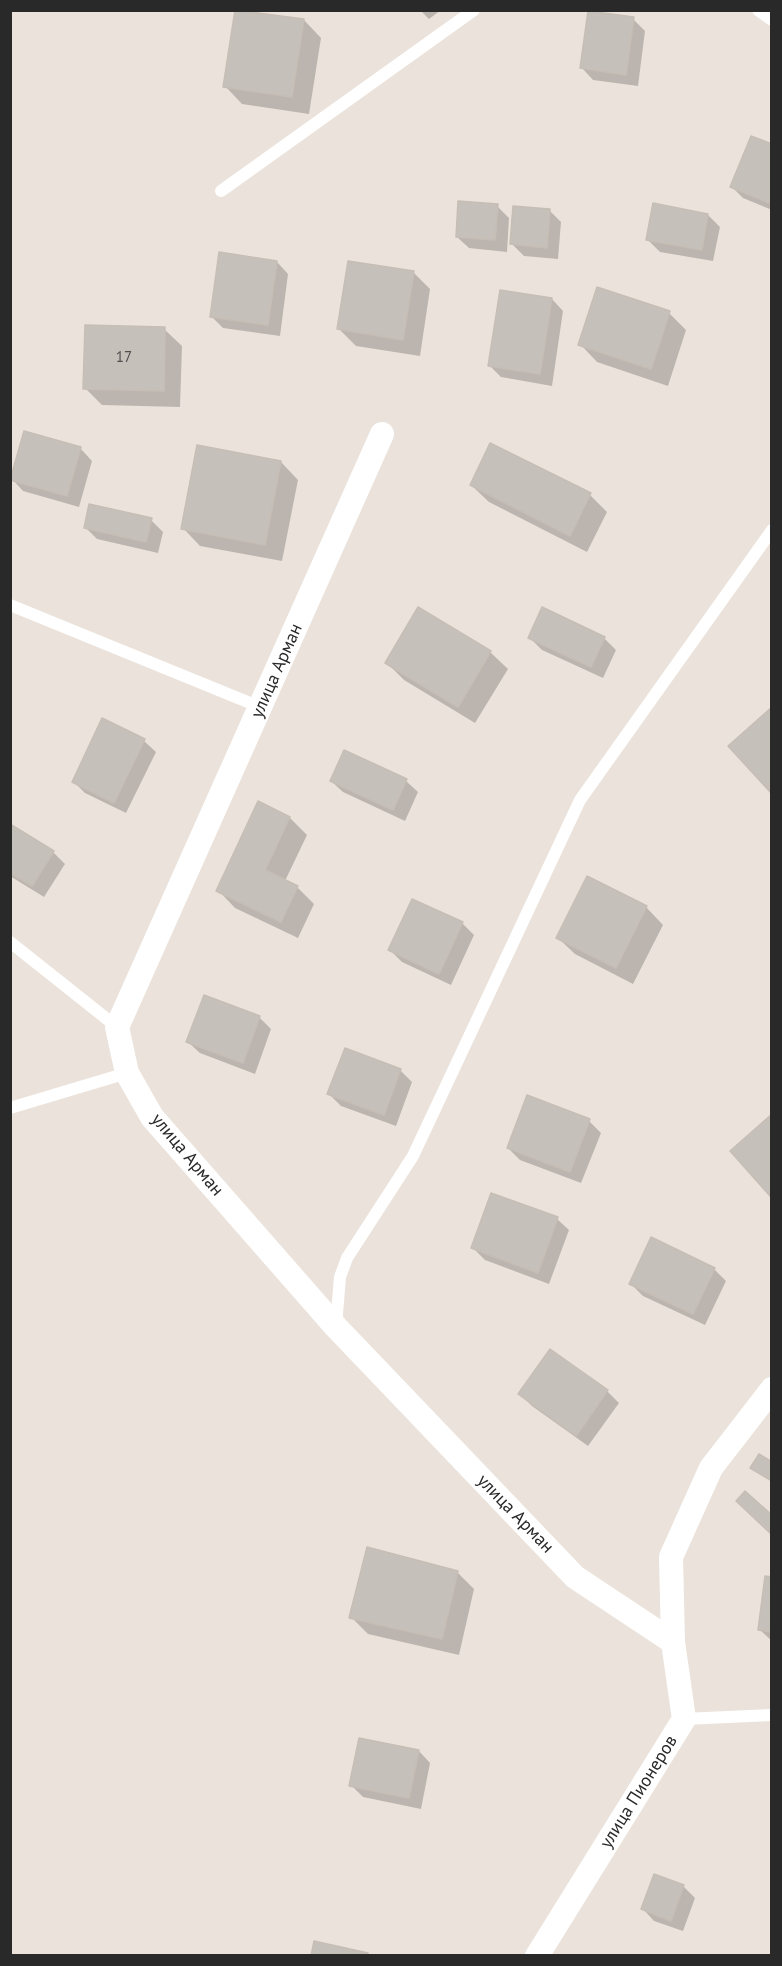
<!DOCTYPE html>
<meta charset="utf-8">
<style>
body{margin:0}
#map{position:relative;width:782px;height:1966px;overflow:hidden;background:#ebe3db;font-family:"PT Sans",sans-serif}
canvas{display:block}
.frame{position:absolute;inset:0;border:12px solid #292929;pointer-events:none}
</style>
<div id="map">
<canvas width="782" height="1966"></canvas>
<div class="frame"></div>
</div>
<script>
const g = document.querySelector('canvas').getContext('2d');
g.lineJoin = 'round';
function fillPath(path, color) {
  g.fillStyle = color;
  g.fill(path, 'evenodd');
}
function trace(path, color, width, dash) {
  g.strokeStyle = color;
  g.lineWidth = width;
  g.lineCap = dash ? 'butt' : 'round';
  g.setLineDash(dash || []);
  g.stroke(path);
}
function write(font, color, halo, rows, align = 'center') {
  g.font = font + ' "PT Sans",sans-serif';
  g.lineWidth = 4.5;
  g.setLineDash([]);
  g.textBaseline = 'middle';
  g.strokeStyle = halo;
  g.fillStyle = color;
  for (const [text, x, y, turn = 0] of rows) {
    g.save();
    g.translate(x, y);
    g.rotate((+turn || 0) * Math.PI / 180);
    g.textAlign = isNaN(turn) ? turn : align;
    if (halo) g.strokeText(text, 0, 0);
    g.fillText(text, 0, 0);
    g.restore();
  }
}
const shadow = new Path2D(`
 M420,10H441L429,19Z
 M633,19L645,31L638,86L593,80L582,68Z
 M304,20L321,38L309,114L242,104L225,86Z
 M772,146V210L743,198L732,187Z
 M497,206L509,218L507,252L469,248L457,237Z
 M549,210L561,222L558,259L524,256L512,244Z
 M708,215L720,227L713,261L660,252L648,240Z
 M277,262L288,274L280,336L223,328L211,316Z
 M413,272L430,289L420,356L356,346L339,329Z
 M552,299L563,311L552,386L501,377L489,365Z
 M669,313L686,330L668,386L597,362L580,344Z
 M164,329L182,346L180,407L102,405L85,388Z
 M25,432L81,449L92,461L79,507L23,491L12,479Z
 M491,445L590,495L607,512L587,552L489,502L471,485Z
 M281,462L298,480L282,561L200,546L183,528Z
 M151,520L163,532L158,553L97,539L85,527Z
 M419,609L490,652L508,669L475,723L404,680L387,663Z
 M530,638H604L616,650L603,678L542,650Z
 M144,741L156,752L126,813L85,793L73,781Z
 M331,781H406L418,792L405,821L343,792Z
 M259,803L290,818L307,835L285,881L297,887L314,904L298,938L235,908L218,890Z
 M10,826L53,852L65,864L44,897L10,876Z
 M646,907L663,925L633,984L575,954L557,937Z
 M462,923L474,935L451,985L402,962L390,950Z
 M259,1017L271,1029L255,1074L200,1053L188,1042Z
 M400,1070L412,1082L396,1126L341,1106L329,1094Z
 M589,1121L601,1133L581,1183L520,1160L508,1148Z
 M557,1219L569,1230L549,1284L485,1260L473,1248Z
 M714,1269L726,1281L705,1325L643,1296L631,1284Z
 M607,1391L619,1403L588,1446L532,1406L520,1394Z
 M457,1572L474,1589L459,1655L368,1634L351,1617Z
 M772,1579V1641L760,1630Z
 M419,1751L430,1763L421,1809L363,1797L351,1785Z
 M683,1886L695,1898L683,1931L654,1921L643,1909Z`);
const building = new Path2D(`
 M235,10L304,19L292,97L223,87Z
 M588,11L634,17L626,75L580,68Z
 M751,136L772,144V204L730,187Z
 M458,201L498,204L495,240L456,237Z
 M653,203L708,214L702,250L646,240Z
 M513,206L550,209L547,248L510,244Z
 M219,252L277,261L268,325L210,317Z
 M348,261L414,271L403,340L337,329Z
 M597,287L670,311L651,369L578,345Z
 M500,290L552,298L540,374L488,366Z
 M85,325L165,327L164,391L83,389Z
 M24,431L81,447L67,496L10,480Z
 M490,443L591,493L570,536L470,485Z
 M197,445L281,461L265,545L181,529Z
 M89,504L152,518L146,542L84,528Z
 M418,607L491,651L458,707L385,663Z
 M542,607L605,637L591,667L528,638Z
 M772,707V794L728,746Z
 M102,718L145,739L114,803L72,782Z
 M344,750L407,779L393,810L330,781Z
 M258,801L290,817L265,870L298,886L281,922L216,891Z
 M10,824L54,851L32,886L10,873Z
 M587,876L647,906L616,968L556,938Z
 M412,899L463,922L439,974L388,950Z
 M204,995L260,1016L243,1063L186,1042Z
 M345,1048L401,1069L384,1115L327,1094Z
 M527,1095L590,1119L570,1172L507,1148Z
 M772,1114V1194L770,1196L730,1151Z
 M491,1193L558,1217L538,1273L471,1248Z
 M651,1237L715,1268L693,1314L629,1284Z
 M550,1349L608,1390L576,1436L518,1394Z
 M759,1454L772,1462V1481L750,1468Z
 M745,1491L772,1515L770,1533L736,1501Z
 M367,1547L458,1571L442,1639L349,1618Z
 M765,1576L772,1577V1632L758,1630Z
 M359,1738L419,1750L409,1798L349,1786Z
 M654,1874L684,1885L671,1921L641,1909Z
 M314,1941L368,1953V1956H311Z`);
const lane = new Path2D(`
 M758,10L772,20
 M221,191L474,10
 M10,605L260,707
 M10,942L117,1027
 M10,1108L127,1073
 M336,1326L340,1277L347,1258L413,1156L580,800L772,530
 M684,1719L772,1715`);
const street = new Path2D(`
 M382,434L117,1027L127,1073L152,1117L336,1327L575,1577L673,1642
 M537,1956L684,1719L673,1642L671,1557L711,1468L772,1389`);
const numberNames = [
 ["17",124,358]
];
const streetNames = [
 ["улица Арман",277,671,-66],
 ["улица Арман",187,1155,50],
 ["улица Арман",515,1514,46],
 ["улица Пионеров",639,1792,-58]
];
fillPath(shadow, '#0003');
fillPath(building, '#c6c0bb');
trace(building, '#c6beb5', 1.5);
trace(lane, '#fff', 12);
trace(street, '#fff', 24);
write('15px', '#504f4e', null, numberNames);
write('18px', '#292929', '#fff', streetNames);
</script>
